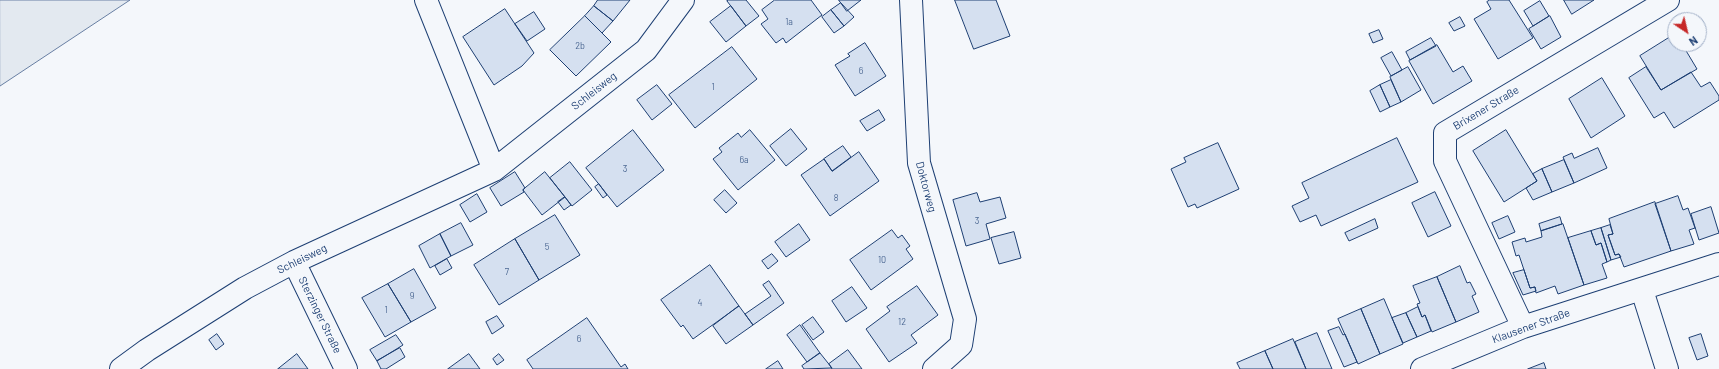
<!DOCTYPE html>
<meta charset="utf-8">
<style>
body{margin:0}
#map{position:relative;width:1719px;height:369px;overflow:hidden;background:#f4f7fb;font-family:Barlow,sans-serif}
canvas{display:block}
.north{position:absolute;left:1667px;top:12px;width:40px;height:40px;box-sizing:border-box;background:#f4f7fb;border:1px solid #9eadc5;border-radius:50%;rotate:145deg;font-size:11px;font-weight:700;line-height:16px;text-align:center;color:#1d3f73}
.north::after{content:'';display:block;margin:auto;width:14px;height:18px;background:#c62828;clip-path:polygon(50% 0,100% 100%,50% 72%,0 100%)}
</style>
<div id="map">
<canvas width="1719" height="369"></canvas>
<div class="north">N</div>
</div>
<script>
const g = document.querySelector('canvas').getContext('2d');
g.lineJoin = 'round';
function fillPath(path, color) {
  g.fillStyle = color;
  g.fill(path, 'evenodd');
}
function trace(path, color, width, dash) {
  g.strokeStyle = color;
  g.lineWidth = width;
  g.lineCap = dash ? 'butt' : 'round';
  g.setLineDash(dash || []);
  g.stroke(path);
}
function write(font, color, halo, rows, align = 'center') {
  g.font = font + ' Barlow,sans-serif';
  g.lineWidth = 3;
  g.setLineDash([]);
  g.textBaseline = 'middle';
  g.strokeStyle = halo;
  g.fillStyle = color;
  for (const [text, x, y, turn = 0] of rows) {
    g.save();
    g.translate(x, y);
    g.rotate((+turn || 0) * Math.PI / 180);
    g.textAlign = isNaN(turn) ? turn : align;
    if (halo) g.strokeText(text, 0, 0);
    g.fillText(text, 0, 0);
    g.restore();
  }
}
const green = new Path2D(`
 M0,0H130L0,86Z`);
const building = new Path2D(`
 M598,0H630L613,21L594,6Z
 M729,0H746L759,16L746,26L727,1Z
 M775,0H811L822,15L786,43L783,38L776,43L761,24L768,19L762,10Z
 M839,0H861L847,11Z
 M955,0H996L1010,36L974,49Z
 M1490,0H1509L1533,38L1498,59L1474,19L1491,9L1487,2Z
 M1564,0H1594L1572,14Z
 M1540,1L1549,16L1533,26L1524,11Z
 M841,3L854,17L844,26L831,10Z
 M594,6L613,21L602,33L585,16Z
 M731,6L746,26L726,42L710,22Z
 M505,9L534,53L522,66L494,85L463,37Z
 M831,10L844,26L834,33L822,17Z
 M534,12L545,29L527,41L515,24Z
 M585,16L611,42L576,76L550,50Z
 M1550,16L1561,37L1541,49L1529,29Z
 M1460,17L1465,26L1454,31L1449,23Z
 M1379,30L1383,39L1373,43L1369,34Z
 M1675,34V44H1682L1697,69L1661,90L1640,56Z
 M1431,38L1436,46L1410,60L1406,52Z
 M865,43L886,76L855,96L835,65L850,56L848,54Z
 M1437,45L1453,72L1463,66L1472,81L1433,104L1409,61Z
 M732,47L757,79L695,128L669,95Z
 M1392,52L1402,70L1391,76L1381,58Z
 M1408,67L1421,90L1401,102L1390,77Z
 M1646,67L1661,90L1691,72L1701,87L1710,82L1719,96V100L1674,128L1664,112L1654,118L1629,78Z
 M1602,78L1625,116L1591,138L1569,99Z
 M1391,80L1401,102L1390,107L1380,85Z
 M657,85L672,104L652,120L637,100Z
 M1380,85L1390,107L1380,112L1370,91Z
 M879,110L885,120L867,131L860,121Z
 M791,129L807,149L786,166L770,146Z
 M633,130L664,170L617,207L586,168Z
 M750,130L775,160L738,190L713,159L722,152L719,148L738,133L741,137Z
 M1506,130L1537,181L1504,202L1473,151Z
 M1397,138L1418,182L1321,226L1316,215L1300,222L1292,206L1309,198L1302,183Z
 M1218,143L1239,189L1197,208L1195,204L1188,207L1171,169L1186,162L1184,158Z
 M843,146L851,157L832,171L824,159Z
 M1598,148L1607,168L1574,183L1563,157L1572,153L1574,158Z
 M859,152L879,181L830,216L801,175L824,159L832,171Z
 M1564,160L1574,183L1552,192L1542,169Z
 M570,162L592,190L572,206L550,178Z
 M1542,169L1552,192L1533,200L1526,188L1537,181L1533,174Z
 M515,172L525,188L523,190L524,192L501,206L490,188Z
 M545,172L565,197L542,215L523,190Z
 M599,184L607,195L603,198L595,187Z
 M725,190L737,203L726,213L714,200Z
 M1435,192L1451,226L1428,237L1412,203Z
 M977,193L980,202L1000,197L1006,218L986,224L990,239L966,246L953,200Z
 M477,194L487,212L470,222L460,205Z
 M1678,196L1683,210L1688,208L1695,228L1689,230L1694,244L1671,251L1655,204Z
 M565,197L571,205L564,210L558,202Z
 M1655,202L1671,251L1624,267L1619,254L1615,255L1608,235L1613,234L1609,219Z
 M1711,207L1719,233L1699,240L1691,214Z
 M555,215L580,255L539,280L515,239Z
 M1508,216L1515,232L1499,239L1492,223Z
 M1560,217L1562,224L1541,231L1539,224Z
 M1375,219L1378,228L1349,241L1345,233Z
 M461,223L473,245L451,256L440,234Z
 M799,224L810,240L786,257L775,242Z
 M1563,224L1584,285L1558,294L1555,286L1536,293L1535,287L1530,288L1519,255L1516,256L1512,242L1525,238L1526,242L1542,237L1541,231Z
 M1610,225L1613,234L1608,235L1615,255L1619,254L1621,257L1611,260L1601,228Z
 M1601,228L1611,260L1607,262L1601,243L1596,245L1591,231Z
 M892,230L898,238L902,235L910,246L906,249L913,259L871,290L850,260Z
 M1591,231L1596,245L1601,243L1607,262L1602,264L1607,278L1584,285L1568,238Z
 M1014,232L1021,258L999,264L991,238Z
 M440,234L451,256L430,268L419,246Z
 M515,239L539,280L499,305L474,265Z
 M772,254L778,261L768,269L762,261Z
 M447,259L452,268L440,275L435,266Z
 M710,265L739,306L693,339L683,325L681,327L661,300Z
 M1460,266L1467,283L1470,282L1476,294L1472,296L1479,312L1456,322L1437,277Z
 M414,269L436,308L411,322L388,284Z
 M1524,270L1530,288L1535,287L1536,291L1523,295L1513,273Z
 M1437,277L1456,322L1432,332L1425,315L1422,317L1417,304L1420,303L1413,286Z
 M769,281L784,303L753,325L745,314L771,296L763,285Z
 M388,284L411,322L385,337L362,298Z
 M917,286L938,315L911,335L917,343L889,362L866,329L890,311L887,307Z
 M852,287L867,308L846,322L832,301Z
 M1384,299L1403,344L1380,354L1361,309Z
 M739,306L753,325L726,344L713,326Z
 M1418,307L1422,317L1425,315L1431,331L1417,337L1406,313Z
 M1361,309L1380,354L1358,364L1338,319Z
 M1406,313L1417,337L1403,343L1392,318Z
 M497,316L504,326L492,334L486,322Z
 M813,317L824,332L813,340L802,325Z
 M587,318L621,367L625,364L628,369H533L527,360Z
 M800,325L820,353L807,362L787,335Z
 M1339,327L1343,335L1345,334L1357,362L1344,367L1328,331Z
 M1317,333L1332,369H1306L1295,342Z
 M217,334L224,344L216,350L209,340Z
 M1701,334L1708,356L1697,360L1689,338Z
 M396,335L403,345L377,361L370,350Z
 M1293,339L1306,369H1273L1265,351Z
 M400,348L405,357L386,369H381L377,361Z
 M848,350L862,369H832L829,364Z
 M1265,351L1273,369H1240L1237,363Z
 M820,353L832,368L804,369L802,366Z
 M297,354L308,369H278Z
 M469,354L480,369H448Z
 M499,354L504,360L497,365L493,359Z
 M778,361L783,369H766Z
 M1544,363L1546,369H1528Z`);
const minor = new Path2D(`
 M426,0L494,170
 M911,0L919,163L965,319L961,345L934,369
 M294,262L346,369
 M1642,290L1667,369
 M1523,327L1445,161V133L1668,0
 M121,369L147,350L245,288L294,262L494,170L646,50L683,0
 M1422,369L1523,327L1719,264`);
const numberNames = [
 ["1a",789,22],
 ["2b",580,46],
 ["6",861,71],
 ["1",713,87],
 ["6a",744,160],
 ["3",625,169],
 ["8",836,198],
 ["3",977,221],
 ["5",547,247],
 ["10",882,260],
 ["7",507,272],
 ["9",412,296],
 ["4",700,303],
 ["1",386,310],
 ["12",902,322],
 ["6",579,339]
];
const streetNames = [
 ["Schleisweg",594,91,-38],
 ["Brixener Straße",1486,108,-31],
 ["Doktorweg",926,187,75],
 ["Schleisweg",302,259,-26],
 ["Sterzinger Straße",320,315,64],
 ["Klausener Straße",1531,326,-20]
];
fillPath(green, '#e3e9f0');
trace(green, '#687fa3', 1);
fillPath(building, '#d5e0f0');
trace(building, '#1d3f73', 1);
trace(minor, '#1d3f73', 24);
trace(minor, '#f4f7fb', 22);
write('9px', '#4b6792', null, numberNames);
write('11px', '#1d3f73', '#f4f7fb', streetNames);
</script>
